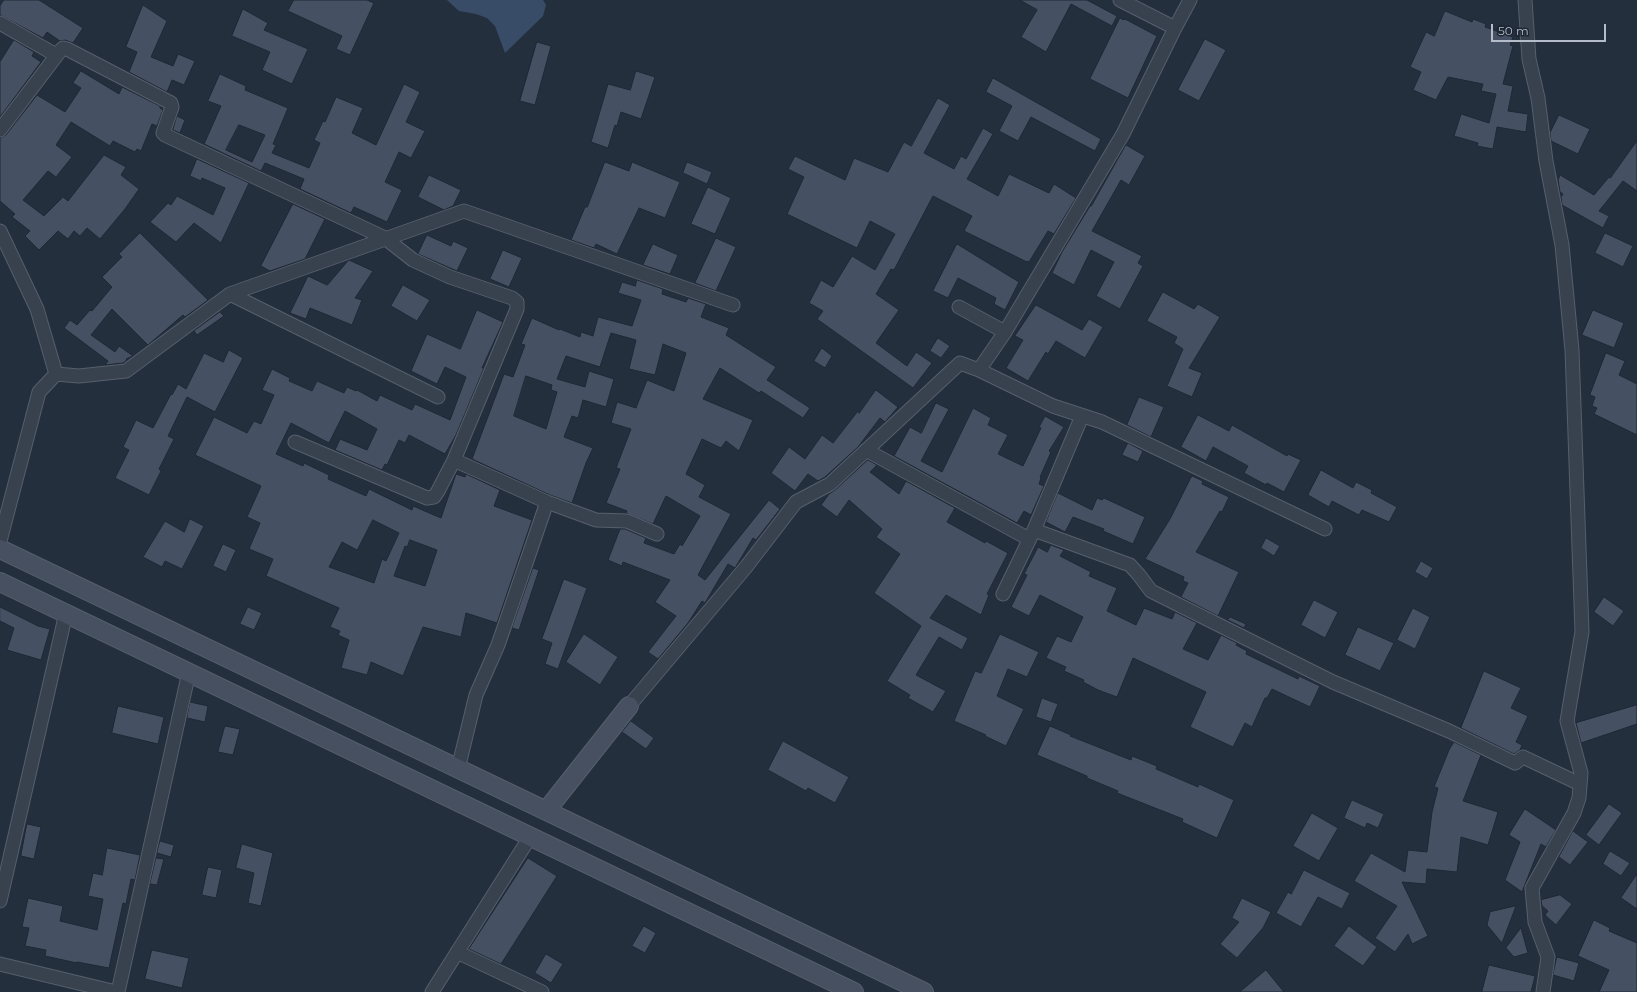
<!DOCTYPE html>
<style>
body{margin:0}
#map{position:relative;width:1637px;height:992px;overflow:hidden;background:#242f3e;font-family:Montserrat,sans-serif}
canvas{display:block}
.scale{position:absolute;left:1491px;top:24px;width:115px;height:18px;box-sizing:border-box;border:2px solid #b4bcc9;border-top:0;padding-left:5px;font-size:12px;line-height:14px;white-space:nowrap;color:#b4bcc9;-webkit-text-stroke:3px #1d2633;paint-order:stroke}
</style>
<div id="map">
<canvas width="1637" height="992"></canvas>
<div class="scale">50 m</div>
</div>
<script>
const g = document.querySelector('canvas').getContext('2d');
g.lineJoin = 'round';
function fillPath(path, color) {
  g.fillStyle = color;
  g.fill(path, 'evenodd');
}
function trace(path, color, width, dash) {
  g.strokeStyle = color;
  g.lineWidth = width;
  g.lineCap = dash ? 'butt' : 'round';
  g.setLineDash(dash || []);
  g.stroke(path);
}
const water = new Path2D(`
 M447,0H543L546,5L543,16L505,53L495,26L487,18L476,14L459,11Z`);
const building = new Path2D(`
 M4,0H39L83,28L73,43L65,40L60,41L47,32L43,38L0,15V6Z
 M294,0H367L374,3L350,55L336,49L342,36L288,11Z
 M1020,0H1087L1117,16L1112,26L1071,4L1046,52L1021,37L1037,10Z
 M143,5L167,21L151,57L173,66L178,54L195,61L184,85L172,80L167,92L129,72L137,52L126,47Z
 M243,9L268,23L264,30L308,49L292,84L262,70L270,52L232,36Z
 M1445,11L1472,22L1473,19L1486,24L1485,27L1513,37L1510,45L1513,46L1503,84L1513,86L1508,111L1528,114L1526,132L1497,127L1493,149L1477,146L1478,143L1454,136L1461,114L1489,123L1496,94L1481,91L1483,84L1448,77L1436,100L1413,90L1421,72L1410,67L1426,32L1434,36Z
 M1120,18L1124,20L1125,19L1157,36L1128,98L1090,79Z
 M1205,39L1226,50L1199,101L1178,90Z
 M14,40L34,52L32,56L41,62L0,117V62Z
 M537,42L551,46L535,105L520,101Z
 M81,71L119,94L122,87L160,106V108L163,110L157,126L152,124L141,151L137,149L135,152L113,141L110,146L71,122L56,145L72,157L56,177L48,171L23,200L44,216L63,197L68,201L104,155L126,167L121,175L139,189L125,209L100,239L87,228L80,236L74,231L68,239L58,231L39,250L25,236L30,231L12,217L15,214L0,201V138L6,135L37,95L65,112L81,88L73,83Z
 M636,71L655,77L641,119L621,112L617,126L615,125L608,148L591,142L608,84L630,90Z
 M220,74L246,86L245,90L288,108L273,144L276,145L272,153L309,168L320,143L314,140L323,121L325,122L336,97L363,108L352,133L376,145L404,84L420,92L406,122L425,131L411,158L399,152L385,182L402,190L387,222L354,207L351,213L300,189L304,179L265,163L261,171L204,144L221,106L208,101ZM239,125L265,135L252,162L226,150Z
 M993,78L1101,139L1095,151L1031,117L1018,141L999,131L1012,106L986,92Z
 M938,98L950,105L924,153L954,169L961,156L966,159L983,128L993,134L967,179L998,196L1009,174L1049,193L1054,184L1076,198L1054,234L1048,231L1029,262L1027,261V262L964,231L972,216L933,196L894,270L891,269L876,294L899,310L876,343L907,366L916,352L932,363L913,388L817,319L823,311L809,303L821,280L833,287L852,256L875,270L895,234L870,221L857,248L787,214L804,177L788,169L795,156L845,180L854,158L888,172L904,142L911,146Z
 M1559,115L1590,129L1578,154L1551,141L1550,133Z
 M177,116L185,120L180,133L173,130Z
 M1637,141V191L1623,181L1599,211L1609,216L1603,228L1562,205L1561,197L1563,194L1560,192L1558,180L1560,175L1594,195L1609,177L1610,178Z
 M1126,145L1145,156L1129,185L1121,180L1092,231L1142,256L1138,263L1143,266L1120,309L1096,296L1114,262L1091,250L1074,285L1052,273L1062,252L1090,206H1091Z
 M197,159L249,183L221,243L194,223L176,242L150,222L168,203L171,205L177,196L213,215L225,188L202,178L201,181L190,176Z
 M605,162L629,171L632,162L680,182L665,218L639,208L617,254L596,244L594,248L571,240L585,207H587Z
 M687,162L712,172L707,184L683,173Z
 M429,175L461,190L453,206L444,210L418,197Z
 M708,187L731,198L715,234L691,224Z
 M293,204L325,219L305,259L270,271L261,266Z
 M140,233L208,300L185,317L183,315L148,345L112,309L91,335L115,352L119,346L133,356L126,359L127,360L123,363L105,365L108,361L64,328L70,320L77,325L90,310L92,311L112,287L102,277L122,257L119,254Z
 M1605,233L1633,246L1623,267L1595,253Z
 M427,235L451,246L453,241L468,248L457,271L418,254Z
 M716,238L736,247L716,291L695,283Z
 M653,244L678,255L670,274L643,265Z
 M957,244L1019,282L1005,310L994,304L996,298L958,278L948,298L933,291Z
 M503,250L522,258L509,287L490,279Z
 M349,260L373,271L355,298L362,300L352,325L310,308L306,319L290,313L308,276L327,285Z
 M637,280L663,289L662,294L686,302L688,298L706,304L701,317L729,328L726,335L776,367L767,380L810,408L803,418L761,391L759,393L720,368L703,399L753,420L739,451L726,441L721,448L702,439L686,474L705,485L699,497L731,514L698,575L705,580L769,500L780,509L756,540L753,538L735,568L728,564L705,603L702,601L688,623L658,659L648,652L676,616L655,602L670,580L623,562L622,566L608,560L620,529H625L646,538L644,543L674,554L680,544L682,546L700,516L666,496L653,524L626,513L627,511L606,503L620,469L616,468L631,429L611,423L617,402L636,408L647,380L674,391L686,353L663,344L655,375L629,369L636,340L611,333L600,367L566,356L557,379L585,387L589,371L614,379L606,407L583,400L578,418L572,416L564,437L593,448L586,463L572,503L550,495L472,459L504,374L513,377L525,345L521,344L532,318L559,330L560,329L580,337L581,332L593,336L598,317L632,326L641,300L618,293L622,282L635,286ZM526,376L552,385L551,390L557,392L546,429L514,416Z
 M403,285L430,300L417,321L391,306Z
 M1163,292L1194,309L1198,304L1220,317L1189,368L1202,373L1192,397L1167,386L1183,349L1174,343L1177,337L1147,321Z
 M1036,305L1082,330L1089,319L1103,327L1085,358L1056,341L1048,354L1046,352L1028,381L1006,368L1023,340L1015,336Z
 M477,310L503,322L482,368H484L456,435L445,454L409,435L405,443L399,440L387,465L385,464L382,470L335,450L340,439L367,450L377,429L345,411L329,443L291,423L276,454L303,466L304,463L329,475L328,479L366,496L369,489L412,510L413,506L441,518L456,474L465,477L466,474L500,490L494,506L532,520L497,623L466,613L461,637L423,627L403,676L371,662L367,675L341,668L349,640L338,635L340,631L330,627L339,608L266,576L273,559L249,549L260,523L247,517L261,486L195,455L214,417L247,433L254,421L261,424L274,395L262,390L272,369L290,378L289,381L312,391L317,381L344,393L347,387L356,391L357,390L377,401L380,395L412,410L415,404L450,420L466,377L445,367L437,384L411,371L427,334L460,349ZM373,520L399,533L386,561L382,559L374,583L329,567L342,542L357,550ZM410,540L437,550L425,586L394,576L405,546L407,547Z
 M1593,310L1624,323L1614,348L1582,335Z
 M220,312L224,316L197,335L194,331Z
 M938,338L950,346L941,358L930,351Z
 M822,348L832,356L825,368L814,361Z
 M229,350L243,358L215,412L187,397L168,436L174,439L159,469L161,471L149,495L115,478L129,450L123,447L136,420L153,428L171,394L172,395L178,384L186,389L204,353L223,362Z
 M1606,353L1625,361L1619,375L1637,384V435L1594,414L1597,408L1592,406L1595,397L1590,395Z
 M876,390L898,407L885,422L880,418L858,447L825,477L818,481L808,474L795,491L771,473L789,447L805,459L822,435L833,443L858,411L859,413Z
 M1139,397L1164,407L1151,437L1127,425Z
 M936,403L949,409L921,461L942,472L973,408L991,418L988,425L1008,435L998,454L1023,466L1041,428L1039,427L1045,416L1064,427L1049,451L1051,452L1040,477L1041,478L1039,484L1044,486L1031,515L1024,511L1017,523L894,456L910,427L921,433Z
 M1198,415L1229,431L1232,425L1287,456L1288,454L1301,460L1284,492L1267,483L1266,485L1244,473L1248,466L1213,447L1206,461L1181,447Z
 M1128,443L1143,451L1138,462L1122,455Z
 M868,460L877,465L870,472L899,494L906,481L955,508L947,522L985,543L986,541L1008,553L987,594L989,595L981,615L946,595L930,618L968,638L962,650L939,637L916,675L946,691L933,712L908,698L910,695L887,681L921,626L874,593L900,554L876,537L882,529L849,500L837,517L821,505L829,494L835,490Z
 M1321,470L1353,488L1356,482L1372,490L1371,493L1397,507L1389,522L1362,510L1359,515L1332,501L1329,507L1308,495Z
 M1192,476L1203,481L1202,484L1229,497L1222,512L1220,511L1196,552L1239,572L1218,616L1181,597L1188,583L1183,581L1184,577L1145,559L1170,519Z
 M1058,493L1092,510L1097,498L1102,500L1104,498L1145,517L1133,544L1103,531L1104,529L1073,517L1065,532L1046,522Z
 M190,519L204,526L182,569L165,561L162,567L143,557L165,521L184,532Z
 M1266,538L1280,546L1274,556L1261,548Z
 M223,544L236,550L226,572L213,566Z
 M1051,545L1064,550L1060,556L1091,572L1089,576L1117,588L1107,611L1136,625L1144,608L1172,619L1175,612L1197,623L1183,649L1208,660L1221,635L1237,643L1236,645L1247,651L1246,654L1298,679L1299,676L1320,686L1310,707L1272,689L1267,698H1265L1252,727L1245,723L1233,747L1190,727L1206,692L1133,658L1117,697L1098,690L1083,682L1084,680L1064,671L1066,667L1046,658L1057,636L1071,642L1083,617L1040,595L1029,616L1011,607L1027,575L1024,574L1038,547L1047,552Z
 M1421,561L1433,568L1427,579L1415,572Z
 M533,568L539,570L519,630L512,628Z
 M564,579L587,588L558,669L545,664L552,643L542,639Z
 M1604,597L1624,611L1613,626L1594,612Z
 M1314,600L1338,612L1325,638L1301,625Z
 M0,607L38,626L50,629L41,660L7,650L14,628L0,621Z
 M248,607L262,613L254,630L240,624Z
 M1413,608L1430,617L1415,649L1397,640Z
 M1230,617L1246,624L1244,628L1228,620Z
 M1358,627L1394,643L1380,671L1345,655Z
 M584,634L618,657L600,685L566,662Z
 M1000,634L1039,652L1027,677L1008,669L997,696L1024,709L1006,746L985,736L986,735L954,721L975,671L981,673Z
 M1484,671L1521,688L1511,708L1528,716L1516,742L1522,745L1520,750L1514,754L1461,728Z
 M1042,698L1058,704L1051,722L1036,717Z
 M190,702L208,706L205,722L187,718Z
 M1637,705V724L1581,743L1576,723Z
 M118,706L164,717L158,744L112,733Z
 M631,721L654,738L646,749L622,732Z
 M225,726L240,729L233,755L218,752Z
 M1050,726L1071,735L1070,736L1131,760L1132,756L1157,766L1156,769L1198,787L1199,784L1234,800L1217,838L1182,822L1183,819L1117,793L1118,791L1087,778V776L1037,755Z
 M783,741L849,777L835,803L808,788L806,791L768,770Z
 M1454,742L1481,755L1463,801L1498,812L1488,845L1461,837L1457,872L1427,869L1426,884L1402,882L1428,936L1412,944L1408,934L1395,952L1375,938L1397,906L1354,881L1371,853L1405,872L1408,850L1427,852L1432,812L1438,788L1434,787L1449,750Z
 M1352,800L1384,814L1378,828L1367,823L1365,828L1344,818Z
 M1609,804L1622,813L1599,845L1586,835Z
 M1525,809L1556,830L1546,847L1541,844L1522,892L1505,880L1520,842L1509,835Z
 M1312,813L1338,828L1319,861L1293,846Z
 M27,824L41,827L34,859L21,856Z
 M1573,831L1588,842L1570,865L1559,857Z
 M160,841L174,845L171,857L157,853Z
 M242,844L273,853L261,906L248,903L254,873L236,868Z
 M107,848L140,855L135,880L131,879L126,904L123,903L109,968L77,962V963L45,956L46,950L25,946L29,928L22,927L28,898L63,906L60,921L97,930L103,899L88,896L93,873L102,875Z
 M1610,851L1630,863L1621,876L1603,864Z
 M156,858L164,859L157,885L150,884Z
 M528,858L557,876L501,964L469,949Z
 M208,867L222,870L216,898L202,895Z
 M1304,870L1350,893L1342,909L1318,897L1301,927L1276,913L1288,892L1291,894Z
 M1637,874V909L1621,898Z
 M1560,895L1572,904L1556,925L1545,915L1548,911L1542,906L1541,900Z
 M1242,898L1271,912L1263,928L1237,958L1220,944L1239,922L1232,918Z
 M1516,906L1502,943L1487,925L1490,912Z
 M1594,920L1610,928L1609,931L1637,943V992H1599L1609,970L1578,956Z
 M644,926L656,933L645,953L632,946Z
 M1349,926L1377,947L1363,966L1334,946Z
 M1521,928L1528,953L1514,957L1506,948Z
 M152,950L189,958L182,988L145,979Z
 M546,954L563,964L551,983L535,973Z
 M1557,957L1579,963L1574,981L1553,975Z
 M1489,965L1535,976L1531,992H1482Z
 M1266,970L1284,992H1240Z`);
const street = new Path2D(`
 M1120,0L1175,28
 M1525,0L1529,59L1538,98L1546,161L1562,245L1572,350L1582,632L1567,721L1581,773L1579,798L1574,813L1532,888L1535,922L1548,957L1543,992
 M0,23L56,55
 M0,130L60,51L63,48L67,49L171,103L172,107L163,133L165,135L385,238L413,260L450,277L512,298L517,302V309L454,460L438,491L434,497L427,498L295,442
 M0,231L37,309L56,374
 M230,294L438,397
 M959,307L1005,332
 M979,370L1053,406L1102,422L1325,529
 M866,450L1029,539
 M454,460L547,502L596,520L627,521L657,534
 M1034,530L1130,565L1139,575L1151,591L1333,682L1449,731L1515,763L1523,757L1580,784
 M0,541L39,392L56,374L79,376L126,371L230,294L464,211L733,305
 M1003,594L1034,530L1082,416
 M629,706L746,567L796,502L830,484L960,363L979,370L1005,332L1123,134L1175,28L1190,0
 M458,769L476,695L498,645L547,502
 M0,901L66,613
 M457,952L542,992
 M0,964L116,992
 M118,992L189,672
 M432,992L530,837`);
const secondary = new Path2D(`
 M0,549L924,992
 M0,582L854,992
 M546,811L629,706`);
fillPath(water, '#394c67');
fillPath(building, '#455162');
trace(building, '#1f2835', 1);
trace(street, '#565f6c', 15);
trace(secondary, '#565f6c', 20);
trace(street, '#38414e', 13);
trace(secondary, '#465061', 18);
</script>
